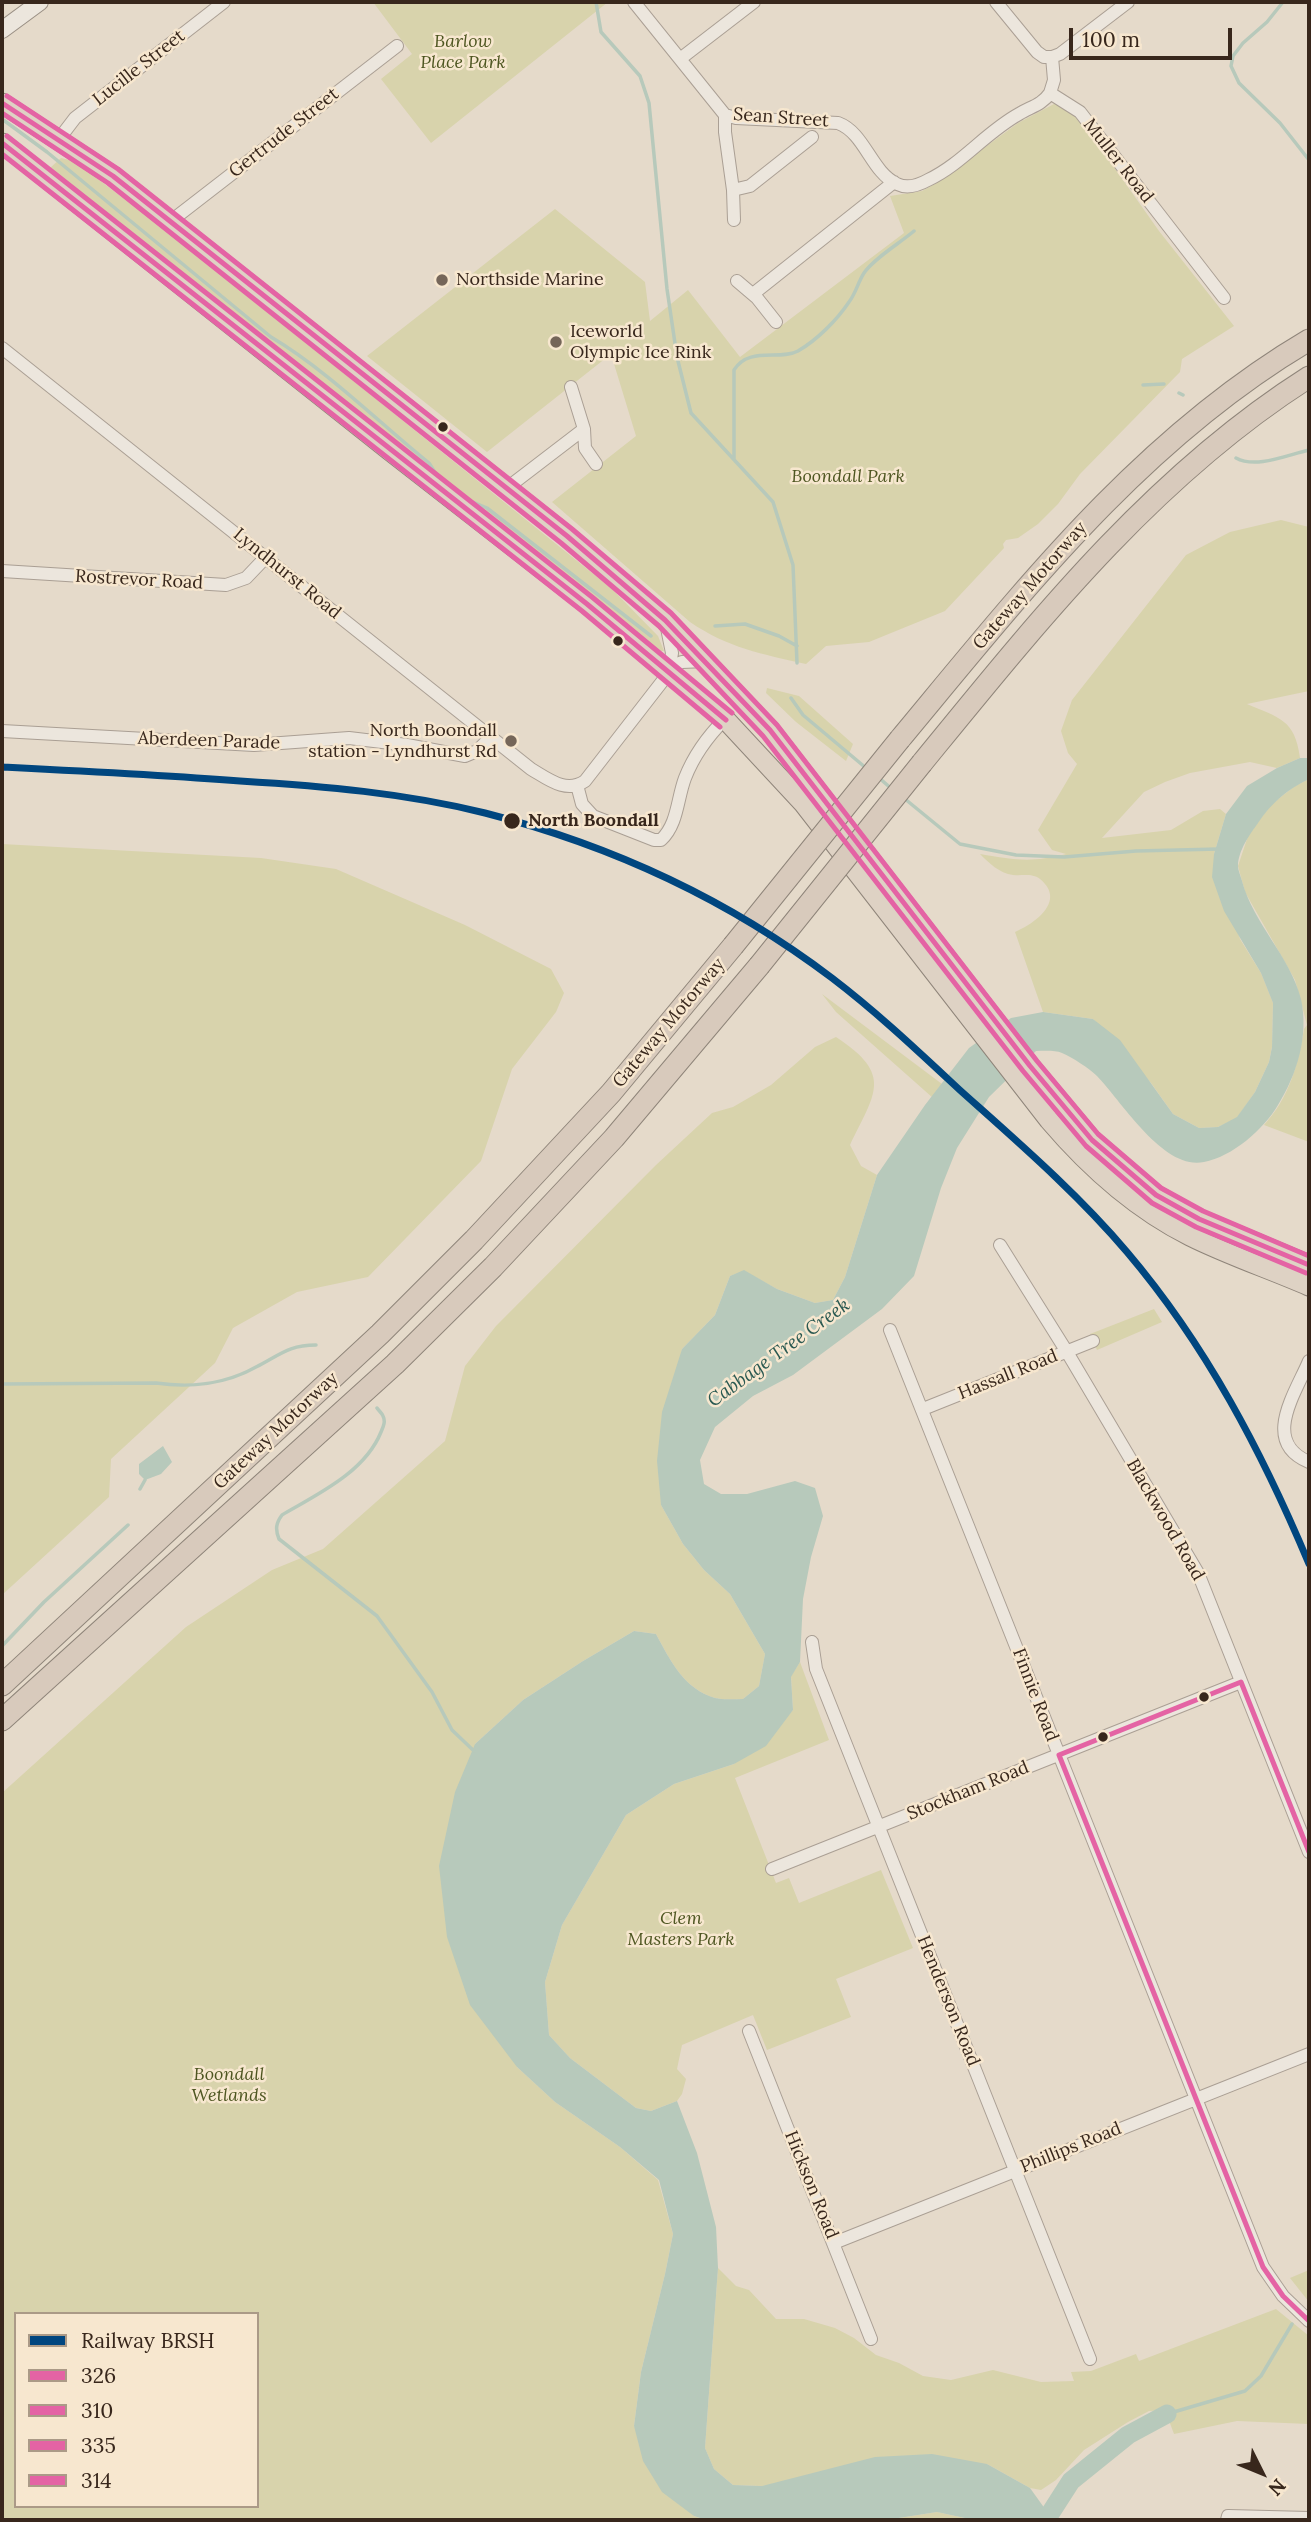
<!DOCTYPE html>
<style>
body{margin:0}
#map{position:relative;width:1311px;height:2522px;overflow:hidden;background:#e5daca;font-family:Lora,serif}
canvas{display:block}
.frame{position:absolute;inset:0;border:4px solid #38271c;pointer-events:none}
.legend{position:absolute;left:14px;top:2312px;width:245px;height:196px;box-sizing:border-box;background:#f7e7cf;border:2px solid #ab9a87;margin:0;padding:9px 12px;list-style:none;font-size:21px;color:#38271c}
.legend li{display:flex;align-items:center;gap:14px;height:35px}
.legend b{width:35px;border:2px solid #ab9a87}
.north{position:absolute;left:1227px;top:2438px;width:70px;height:70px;-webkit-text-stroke:5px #f7e7cf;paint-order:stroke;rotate:133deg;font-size:19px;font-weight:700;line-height:28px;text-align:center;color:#38271c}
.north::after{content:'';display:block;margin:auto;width:24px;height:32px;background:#38271c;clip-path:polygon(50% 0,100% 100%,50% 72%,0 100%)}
.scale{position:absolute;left:1069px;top:28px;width:163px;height:32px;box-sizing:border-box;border:4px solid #38271c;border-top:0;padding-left:9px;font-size:21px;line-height:24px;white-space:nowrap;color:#38271c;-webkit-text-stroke:5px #f7e7cf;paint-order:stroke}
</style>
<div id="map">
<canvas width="1311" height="2522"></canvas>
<div class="frame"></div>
<ul class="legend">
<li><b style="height:9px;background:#00467f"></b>Railway BRSH</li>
<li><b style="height:9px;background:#e463a4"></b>326</li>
<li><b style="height:9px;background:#e463a4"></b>310</li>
<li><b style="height:9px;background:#e463a4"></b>335</li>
<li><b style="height:9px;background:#e463a4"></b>314</li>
</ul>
<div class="north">N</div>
<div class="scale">100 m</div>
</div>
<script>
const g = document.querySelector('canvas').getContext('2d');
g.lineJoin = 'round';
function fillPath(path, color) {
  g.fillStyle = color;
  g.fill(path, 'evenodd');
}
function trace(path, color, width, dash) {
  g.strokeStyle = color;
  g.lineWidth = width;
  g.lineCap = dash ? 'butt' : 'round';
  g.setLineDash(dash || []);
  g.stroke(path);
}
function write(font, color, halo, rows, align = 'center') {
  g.font = font + ' Lora,serif';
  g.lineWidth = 5;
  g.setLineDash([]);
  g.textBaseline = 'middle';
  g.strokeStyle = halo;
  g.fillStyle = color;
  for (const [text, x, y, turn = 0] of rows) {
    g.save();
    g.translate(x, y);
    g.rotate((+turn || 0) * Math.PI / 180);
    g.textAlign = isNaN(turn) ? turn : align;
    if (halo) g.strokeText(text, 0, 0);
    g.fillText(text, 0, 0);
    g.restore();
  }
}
const green = new Path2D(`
 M373,2H608L431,143L381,79L412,54Z
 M1054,104L1075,112L1159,231L1234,326L1182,359L1180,372L1080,474L1058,504L1038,524L1018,538L1006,540L1003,544L1004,548L945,611L869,642L826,646L806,664C762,654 728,648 690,622L552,502L636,436L611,354L487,452L367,356L555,209L645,282L650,321L688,290L740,357L904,233L890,196L922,191L935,184L1018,123Z
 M61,158L74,161L176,238L612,589L658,636L664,651H659L56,182L50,168Z
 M1281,520L1309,527V691L1247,704C1279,718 1295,719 1300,758L1277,768L1250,762L1190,773L1165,782L1144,792L1102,838L1171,830L1203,811L1220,809L1226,814L1214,854L1240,939L1261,973L1273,1003L1272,1047L1269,1062L1255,1092L1237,1118L1218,1127L1199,1128L1173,1114L1151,1083L1093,1019L1043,1012L1015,932C1034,924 1067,901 1040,879C1032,873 1022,876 1013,875C999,873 989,863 980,854C1015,860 1031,863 1066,854L1052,850L1038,830L1077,764L1068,753L1061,731L1072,700L1186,555L1230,532Z
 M767,688L799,696L853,744L846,761L796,722L766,693Z
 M1309,779V1142L1264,1125C1289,1098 1298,1065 1304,1029L1307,1025L1295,980L1245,892L1238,866L1248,836L1269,806L1295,786Z
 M2,844L261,858L336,869L465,925L551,969L564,993L556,1012L512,1069L481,1161L368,1277L297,1292L233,1328L215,1363L111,1459L109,1497L2,1595Z
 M822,994L942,1084L933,1098L836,1012Z
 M836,1037C894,1075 875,1093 850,1145L861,1166L877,1175L845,1277L833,1300L815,1303L777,1289L744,1271L730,1276L715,1315L682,1349L661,1505L683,1544L704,1570L730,1594L765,1654L759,1686L743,1699C734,1699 723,1700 715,1698C684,1689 670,1660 656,1634L634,1631L583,1661L523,1700L475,1744L517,2067L555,2102L620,2147L658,2180L673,2234L665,2274L641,2372L634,2426L694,2516L706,2520H2V1793L186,1627L272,1570L323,1549L445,1441L465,1366L496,1326L656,1165L712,1113L733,1107L771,1085L815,1047ZM16,2314H257V2506H16Z
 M1154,1309L1162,1322L1097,1350L1090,1334Z
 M800,1662L829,1740L735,1778L776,1883L789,1878L799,1903L881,1870L913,1948L836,1979L851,2017L767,2050L753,2015L682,2045L677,2069L686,2079L682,2094L677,2101L651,2111L636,2108L570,2058L549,2035L545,1982L562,1925L626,1815L674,1784L734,1764L793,1710L791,1676Z
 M718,2268L736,2286L749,2290L776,2319H804L835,2328L854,2338L876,2355L899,2363L923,2376L951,2380L993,2370L1041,2382L1074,2381L1071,2372L1091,2371L1136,2354L1139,2361L1276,2309L1309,2336V2424L1237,2421L1174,2434L1165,2410L1149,2411L1128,2422L1084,2450L1056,2480L1041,2490L1030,2488L987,2464L762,2486L733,2485L714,2469L705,2448Z
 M1309,2270V2302L1290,2278Z
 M937,2512L974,2520H886Z`);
const water = new Path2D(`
 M1300,758H1309V779C1288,789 1271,803 1258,823C1250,834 1238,851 1238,866C1238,870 1241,877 1242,881C1253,923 1290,956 1301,999C1309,1036 1297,1074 1278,1105C1264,1129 1232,1157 1204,1162C1164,1171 1122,1102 1097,1076C1089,1068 1073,1058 1062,1053C1055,1050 1044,1051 1036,1051L989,1097L957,1148L941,1188L914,1276L882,1309L793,1375L753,1396L715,1427L700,1460L704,1484L721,1494H747L795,1481L815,1488L823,1516L811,1557L803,1599L800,1662L791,1677L793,1710L766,1746L734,1764L674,1784L626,1815L562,1925L545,1982L549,2035L570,2058L636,2108L651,2111L677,2101L697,2153L716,2227L718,2268L705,2448L714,2469L733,2485L762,2486L875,2457L932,2454L987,2464L1030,2488L1053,2520H974L937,2512L886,2520H706L694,2516L662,2492L643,2461L634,2426L641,2372L665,2274L673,2234L659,2180L620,2147L555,2102L517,2067L470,2005L447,1937L439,1866L455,1792L475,1744L523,1700L583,1661L634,1631L656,1634C670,1660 684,1689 715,1698C723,1700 734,1699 743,1699L759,1686L765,1654L730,1594L704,1570L683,1544L661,1505L657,1461L662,1412L682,1349L715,1315L730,1276L744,1270L777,1289L815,1303L833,1300L845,1277L877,1175L925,1105L969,1048L1011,1018L1043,1012L1093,1019L1120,1040L1173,1114L1199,1128L1218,1127L1237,1117L1255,1092L1269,1062L1272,1047L1273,1003L1261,973L1224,911L1212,877L1214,854L1226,814L1247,786L1277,768Z
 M163,1446L172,1462L161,1474L145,1480L139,1474V1464Z`);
const stream = new Path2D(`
 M596,2L601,32L640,76L649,103L667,289L677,357L691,413L773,502L793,565L797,663
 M1283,2L1267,22L1243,43L1233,56L1231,66L1239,83L1280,123L1309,160
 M2,119L47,152L271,337C328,371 377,421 429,463L436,474L462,496
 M1309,264V287
 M1143,385L1164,384
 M1179,393L1183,395
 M1236,458C1256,469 1287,455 1309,450
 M734,459V370C749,346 779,361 798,351C817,340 837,320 849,302C856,293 858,282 864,273C873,259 900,243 914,231
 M468,500L487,508L651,636
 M715,626L745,624L779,636L797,646
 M791,698L803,715L866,768
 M878,777L893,790
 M905,799L960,844L1016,855L1064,857L1136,851L1219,849
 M2,1384L156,1383C190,1388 226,1384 256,1367C280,1355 288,1345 316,1345
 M377,1408C379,1411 382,1413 383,1416C386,1422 383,1427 381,1432C365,1472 318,1494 282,1515C276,1523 275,1529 279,1539L377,1616L432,1692L452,1730L474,1751
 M140,1489L145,1480
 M2,1646L44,1602L128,1525
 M1167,2414L1245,2391L1261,2376L1292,2324`);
const river = new Path2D(`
 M1046,2520L1071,2481L1128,2435L1167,2414`);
const minor = new Path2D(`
 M634,2L725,115L736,118L838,123C865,133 871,172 897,184C907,189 919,185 928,180C962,164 986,132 1019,114C1030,107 1042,105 1050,93
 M996,2L1037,52L1044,57H1052
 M1052,57L1054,80L1050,93L1080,112L1224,298
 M1052,57L1060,54L1128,2
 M680,59L754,2
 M725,115V132L733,190L734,220
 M59,139L75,118L224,2
 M733,190L750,186L812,137
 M171,221L397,46
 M737,281L757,298L776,322
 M753,294L894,182
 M2,348L531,769C548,779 566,794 585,781L675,665L682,662L706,661
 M584,429L585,448L596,464
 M507,488L584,429L571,387
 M2,571L226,585L246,578L266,557
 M666,623L672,653L669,671
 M2,731L254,745L349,738L407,745L465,756L477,751L491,737
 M577,785L582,804L593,816L654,840H661C678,824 677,799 685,778C694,755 707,737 725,719
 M1000,1245L1067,1352L1198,1573L1309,1852
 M890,1330L1263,2267L1283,2296L1309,2321
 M1309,1361C1295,1394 1261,1442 1309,1462
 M923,1409L1093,1341
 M812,1642L816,1669L1090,2359
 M772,1869L1241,1682
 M749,2031L871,2339
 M834,2243L1309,2054
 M1227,2520L1228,2516L1309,2518`);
const secondary = new Path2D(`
 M2,30L40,2`);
const trunk = new Path2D(`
 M2,103L113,176L567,536L665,620L770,730L1030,1066L1092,1140L1156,1195L1199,1219L1309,1265
 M2,143L389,450L587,604L725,719L803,803L1049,1120C1089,1167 1134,1208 1190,1236C1228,1255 1270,1269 1309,1286`);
const motorway = new Path2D(`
 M900,739C1023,591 1141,439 1309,340
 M922,763C1038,621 1153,476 1309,377
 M2,1685L380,1334L474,1240L611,1093L733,946
 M2,1720L395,1364L493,1267L614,1138L759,966`);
const motorwayBridge = new Path2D(`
 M733,946L900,739
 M759,966L922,763`);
const bus1 = new Path2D(`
 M2,103L113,176L567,536L665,620L770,730L1030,1066L1092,1140L1156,1195L1199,1219L1309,1265
 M2,143L587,604L726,720`);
const bus2 = new Path2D(`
 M2,113L108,183L561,543L659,626L763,736L1023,1071L1086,1146L1152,1203L1196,1227L1306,1273
 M2,154L582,611L720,727`);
const bus3 = new Path2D(`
 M7,96L118,169L572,529L671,613L777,725L1037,1061L1098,1134L1161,1188L1203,1211L1309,1256
 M7,136L592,597L732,713`);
const bus4 = new Path2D(`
 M1241,1682L1309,1852
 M1059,1755L1263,2267L1283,2296L1309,2321
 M1059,1755L1241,1682`);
const rail1 = new Path2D(`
 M2,767C81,771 161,775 240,781C323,786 405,793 485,813C610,845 729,900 832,978C878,1013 920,1053 962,1092C1019,1143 1078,1194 1127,1252C1206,1345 1262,1452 1309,1564`);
const markers = [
 [442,280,7,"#756659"],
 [556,342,7,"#756659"],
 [443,427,6,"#38271c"],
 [618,641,6,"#38271c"],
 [511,741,7,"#756659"],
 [512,821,9,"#38271c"],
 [1204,1697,6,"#38271c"],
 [1103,1737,6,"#38271c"]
];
const parkNames = [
 ["Barlow",463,42],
 ["Place Park",463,63],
 ["Boondall Park",848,477],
 ["Clem",681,1919],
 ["Masters Park",681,1940],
 ["Boondall",229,2075],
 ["Wetlands",229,2096]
];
const streetNames = [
 ["Lucille Street",139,68,-38],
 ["Sean Street",781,118,4],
 ["Gertrude Street",284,133,-38],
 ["Muller Road",1118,161,52],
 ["Lyndhurst Road",287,574,39],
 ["Rostrevor Road",139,580,3],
 ["Gateway Motorway",1030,586,-49],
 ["Aberdeen Parade",209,741,2],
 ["Gateway Motorway",669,1023,-50],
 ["Hassall Road",1008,1375,-22],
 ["Gateway Motorway",276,1431,-43],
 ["Blackwood Road",1165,1520,60],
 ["Finnie Road",1035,1695,69],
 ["Stockham Road",968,1791,-22],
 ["Henderson Road",948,2001,68],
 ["Phillips Road",1071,2148,-22],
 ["Hickson Road",811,2185,68]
];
const poiNames = [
 ["Northside Marine",456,280],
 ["Iceworld",570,332],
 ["Olympic Ice Rink",570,353],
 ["North Boondall",497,731,"right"],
 ["station - Lyndhurst Rd",497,752,"right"]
];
const stopNames = [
 ["North Boondall",528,821]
];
const waterNames = [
 ["Cabbage Tree Creek",779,1353,-36]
];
fillPath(green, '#d8d3ac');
fillPath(water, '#b7c9bb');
trace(stream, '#b7c9bb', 3.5);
trace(river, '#b7c9bb', 19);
trace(minor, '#aa9f94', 14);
trace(secondary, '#998f84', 18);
trace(trunk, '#8f857a', 21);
trace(motorway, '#8f857a', 23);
trace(minor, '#ece6dd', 12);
trace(secondary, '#ece6dd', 16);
trace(trunk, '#ded2c4', 19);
trace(motorway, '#d8cabc', 21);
trace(motorwayBridge, '#8f857a', 23, []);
trace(motorwayBridge, '#d8cabc', 21);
trace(bus1, '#e463a4', 5);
trace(bus2, '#e463a4', 5);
trace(bus3, '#e463a4', 5);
trace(bus4, '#e463a4', 5);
trace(rail1, '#00467f', 7);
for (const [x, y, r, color] of markers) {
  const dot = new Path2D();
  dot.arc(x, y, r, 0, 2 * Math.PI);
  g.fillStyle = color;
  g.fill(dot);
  trace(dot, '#f7e7cf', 2.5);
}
write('italic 18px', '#4e5621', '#f7e7cf', parkNames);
write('18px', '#38271c', '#f7e7cf', streetNames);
write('18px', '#38271c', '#f7e7cf', poiNames, 'left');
write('bold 18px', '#38271c', '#f7e7cf', stopNames, 'left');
write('italic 19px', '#2a5951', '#f7e7cf', waterNames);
</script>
